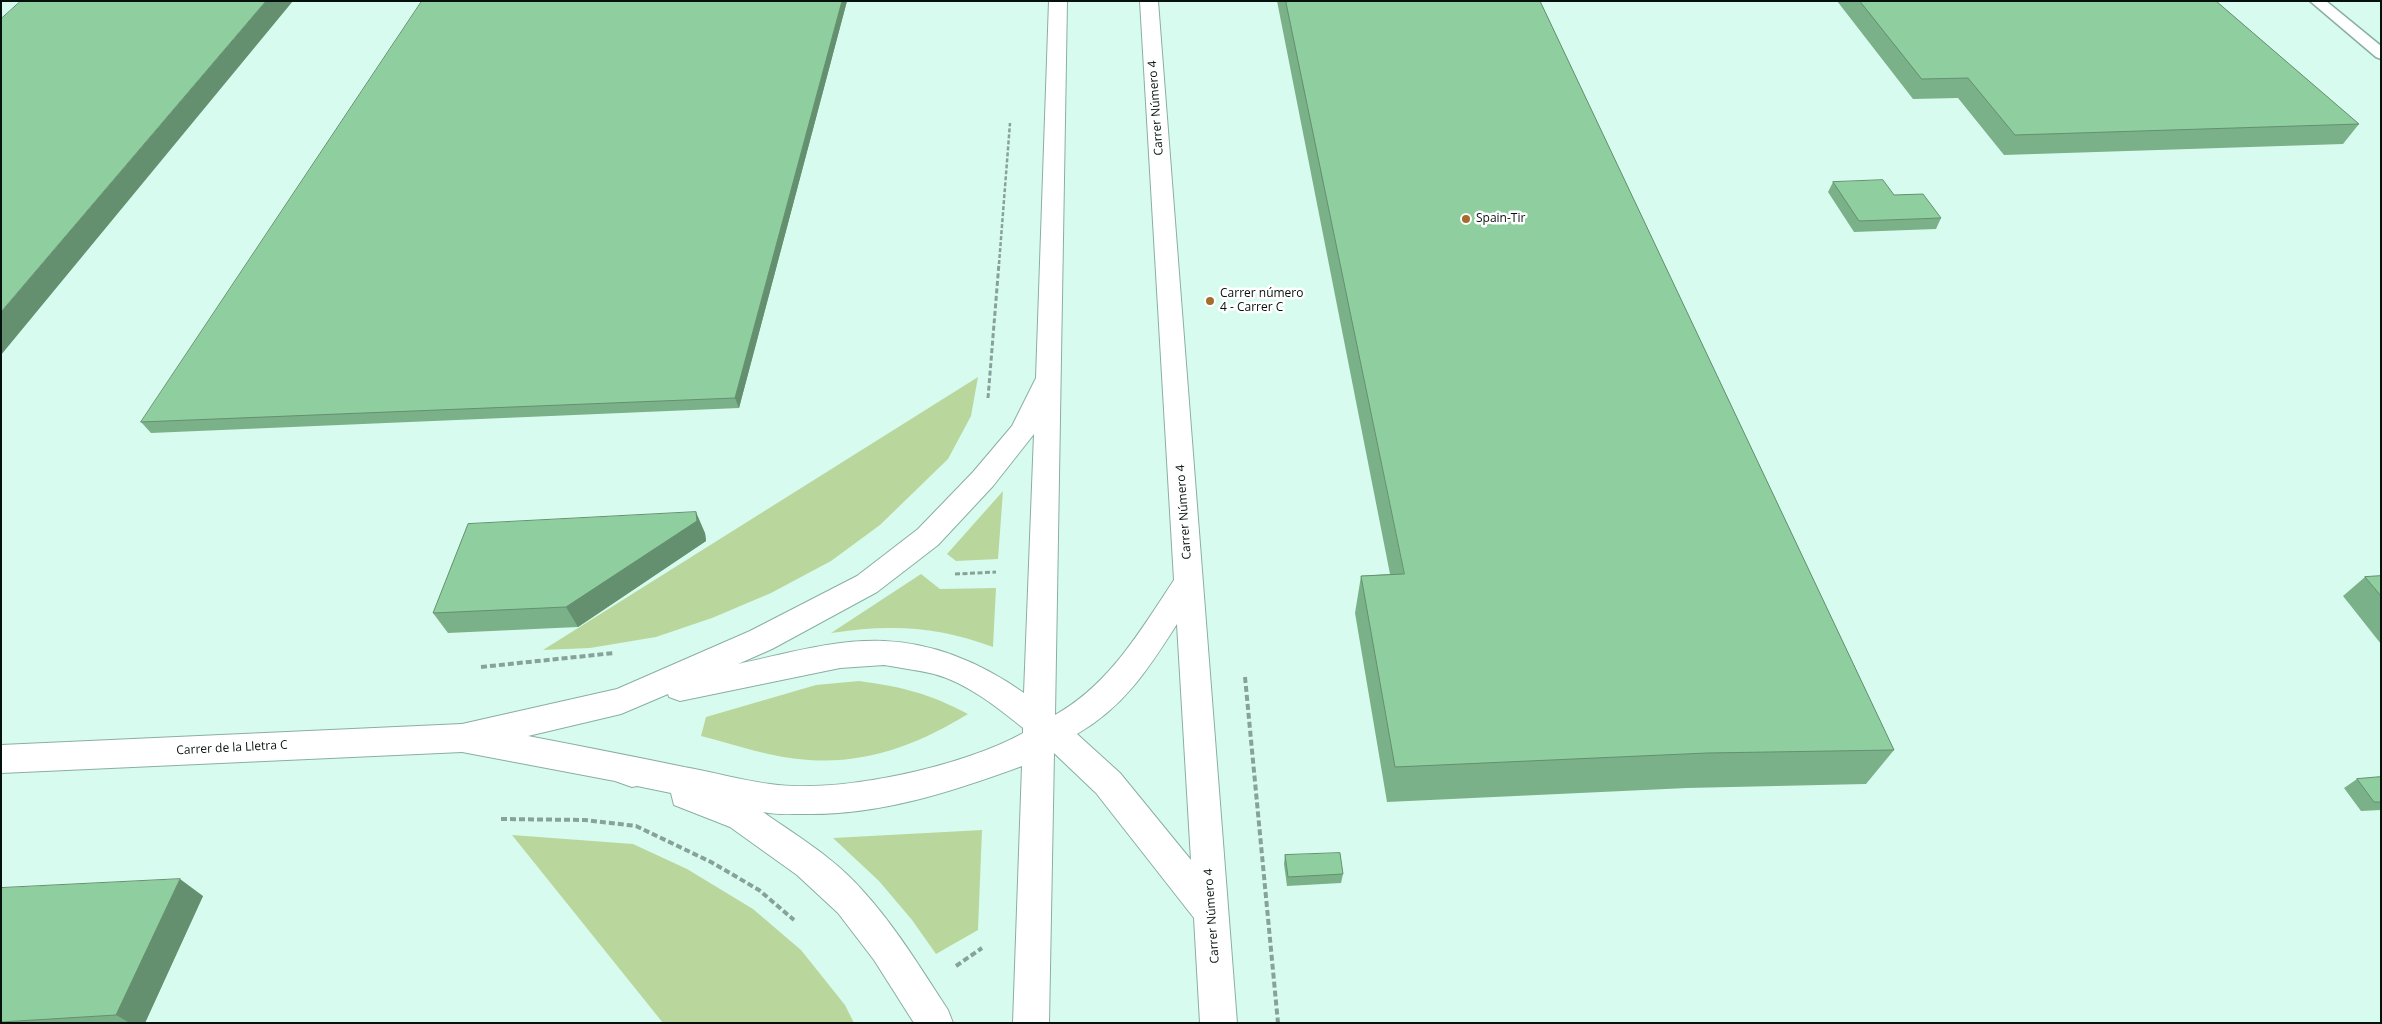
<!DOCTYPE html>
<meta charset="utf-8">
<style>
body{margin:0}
#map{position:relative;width:2382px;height:1024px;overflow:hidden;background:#d7fcef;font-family:"Open Sans",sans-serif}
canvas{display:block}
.frame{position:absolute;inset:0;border:2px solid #05110d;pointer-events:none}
</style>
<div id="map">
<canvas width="2382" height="1024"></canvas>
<div class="frame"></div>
</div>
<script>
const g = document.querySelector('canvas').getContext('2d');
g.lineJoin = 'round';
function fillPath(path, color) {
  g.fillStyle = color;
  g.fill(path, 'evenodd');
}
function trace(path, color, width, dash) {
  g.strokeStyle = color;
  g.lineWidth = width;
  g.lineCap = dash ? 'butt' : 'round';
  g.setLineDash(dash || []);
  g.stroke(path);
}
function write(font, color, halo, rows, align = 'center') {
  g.font = font + ' "Open Sans",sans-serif';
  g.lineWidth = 5;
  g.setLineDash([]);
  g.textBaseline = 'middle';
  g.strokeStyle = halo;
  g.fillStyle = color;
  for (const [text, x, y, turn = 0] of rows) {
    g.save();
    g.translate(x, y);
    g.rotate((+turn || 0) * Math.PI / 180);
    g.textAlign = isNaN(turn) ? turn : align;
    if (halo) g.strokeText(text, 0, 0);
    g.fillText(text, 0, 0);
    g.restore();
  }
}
const green = new Path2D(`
 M978,377L971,416L948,459L880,525L831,561L771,593L712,618L656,637L590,648L543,650Z
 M1003,491L998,559L956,561L947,554Z
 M921,574L940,589L996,588L993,647C938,626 889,624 831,633Z
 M859,681C903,687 928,693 968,714C919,744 868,764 809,760C773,758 736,745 701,736L706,717L816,685Z
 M982,830L978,930L936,954L912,920L879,881L833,838Z
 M512,835L633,844L687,869L753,909L801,950L845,1005L854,1023H663Z`);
const pathFar2 = new Path2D(`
 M999,264L1010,123`);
const pathFar1 = new Path2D(`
 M988,398L999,263
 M955,574L996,572`);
const path = new Path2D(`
 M481,667L614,653
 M1245,677L1278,1023
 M501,819L585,820L636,826L711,862L759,890L794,920
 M956,966L982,948`);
const service = new Path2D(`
 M2310,1H2326L2381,46V59L2376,57Z`);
const minor = new Path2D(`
 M462,724L473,728L478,738L473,748L462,752L1,773V745Z`);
const tertiary = new Path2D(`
 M1049,1H1067L1055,715C1110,684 1140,631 1174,580L1140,1H1158L1237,1023H1200L1194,918L1096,793L1054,753L1049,1023H1013L1022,766C951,792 878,816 802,814C789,814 776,815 763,812C797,836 836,859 863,891C896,927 921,969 948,1010L953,1023H914L874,960L838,913L797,875L730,827L674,805L671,793L637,786L632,787L615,781L462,752L451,748L446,738L451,728L462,724L617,689L750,631L857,576L918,529L973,472L1012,426L1036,378ZM1034,434L1024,693C983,664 935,643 884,641C835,639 785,654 738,664L772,649L877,592L938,545L993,486ZM1177,624L1191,860L1120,773L1077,734C1124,707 1149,668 1177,624ZM884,665C900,668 918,670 934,674C967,683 997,707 1023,728V733C962,767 839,794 770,784C741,780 713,772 684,767C632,756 580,746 528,736L621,714L668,694L669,697L680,701L840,668Z`);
const wall = new Path2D(`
 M847,1L739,408L151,433L141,422Z
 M1277,1H1540L1894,750L1866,784L1687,788L1387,802L1355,613L1361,576L1390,574Z
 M1837,1H2216L2359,124L2343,144L2004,155L1958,98L1913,99Z
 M1833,182L1894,195L1941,218L1936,229L1854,232L1828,192Z
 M705,533L706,541L578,627L448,633L433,613Z
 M2381,576V644L2343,596L2365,577Z
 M2381,777V810L2361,811L2344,788L2357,779Z
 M1285,855L1343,874L1341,883L1287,886L1284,864Z
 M1,888L203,896L145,1023H1Z`);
const shadedWall = new Path2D(`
 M266,1H293L1,355V312Z
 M842,1H847L739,408L735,398Z
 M696,512L705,533L706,541L578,627L566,607Z
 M180,879L203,896L145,1023H130L116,1015Z`);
const building = new Path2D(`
 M21,1H266L1,312V19Z
 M422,1H842L735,398L141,422Z
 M1286,1H1540L1894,750L1707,753L1395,767L1361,576L1404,574Z
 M1860,1H2216L2359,124L2015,135L1968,78L1922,79Z
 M1883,180L1894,195L1923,194L1941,218L1859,221L1833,182Z
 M696,512L697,521L566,607L433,613L468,524Z
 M2381,576V596L2365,577Z
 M2381,777V802H2374L2357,779Z
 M1340,853L1343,874L1288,877L1285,855Z
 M180,879L116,1015L1,1022V888Z`);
const markers = [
 [1466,219,5,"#a66c2b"],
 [1210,301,5,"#a66c2b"]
];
const streetNames = [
 ["Carrer Número 4",1156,108,-94],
 ["Carrer Número 4",1184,512,-94],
 ["Carrer de la Lletra C",232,748,-3],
 ["Carrer Número 4",1212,916,-94]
];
const poiNames = [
 ["Spain-Tir",1476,219],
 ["Carrer número",1220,294],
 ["4 - Carrer C",1220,308]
];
fillPath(green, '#b9d79c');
trace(service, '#8aaea2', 3);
trace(minor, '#8aaea2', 2);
trace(tertiary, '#8aaea2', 2);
trace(pathFar2, '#87a299', 2.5, [4, 2]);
trace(pathFar1, '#87a299', 3, [5, 2.5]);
trace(path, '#87a299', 4, [6, 3]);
fillPath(service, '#fff');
fillPath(minor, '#fff');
fillPath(tertiary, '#fff');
fillPath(wall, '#7bb188');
fillPath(shadedWall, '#64906f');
fillPath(building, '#8fce9e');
trace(building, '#64906f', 1);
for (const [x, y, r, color] of markers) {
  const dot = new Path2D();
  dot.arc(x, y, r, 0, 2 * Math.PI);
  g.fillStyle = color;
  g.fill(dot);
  trace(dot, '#fff', 2);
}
write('12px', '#05110d', '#fff', streetNames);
write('12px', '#05110d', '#fff', poiNames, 'left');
</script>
